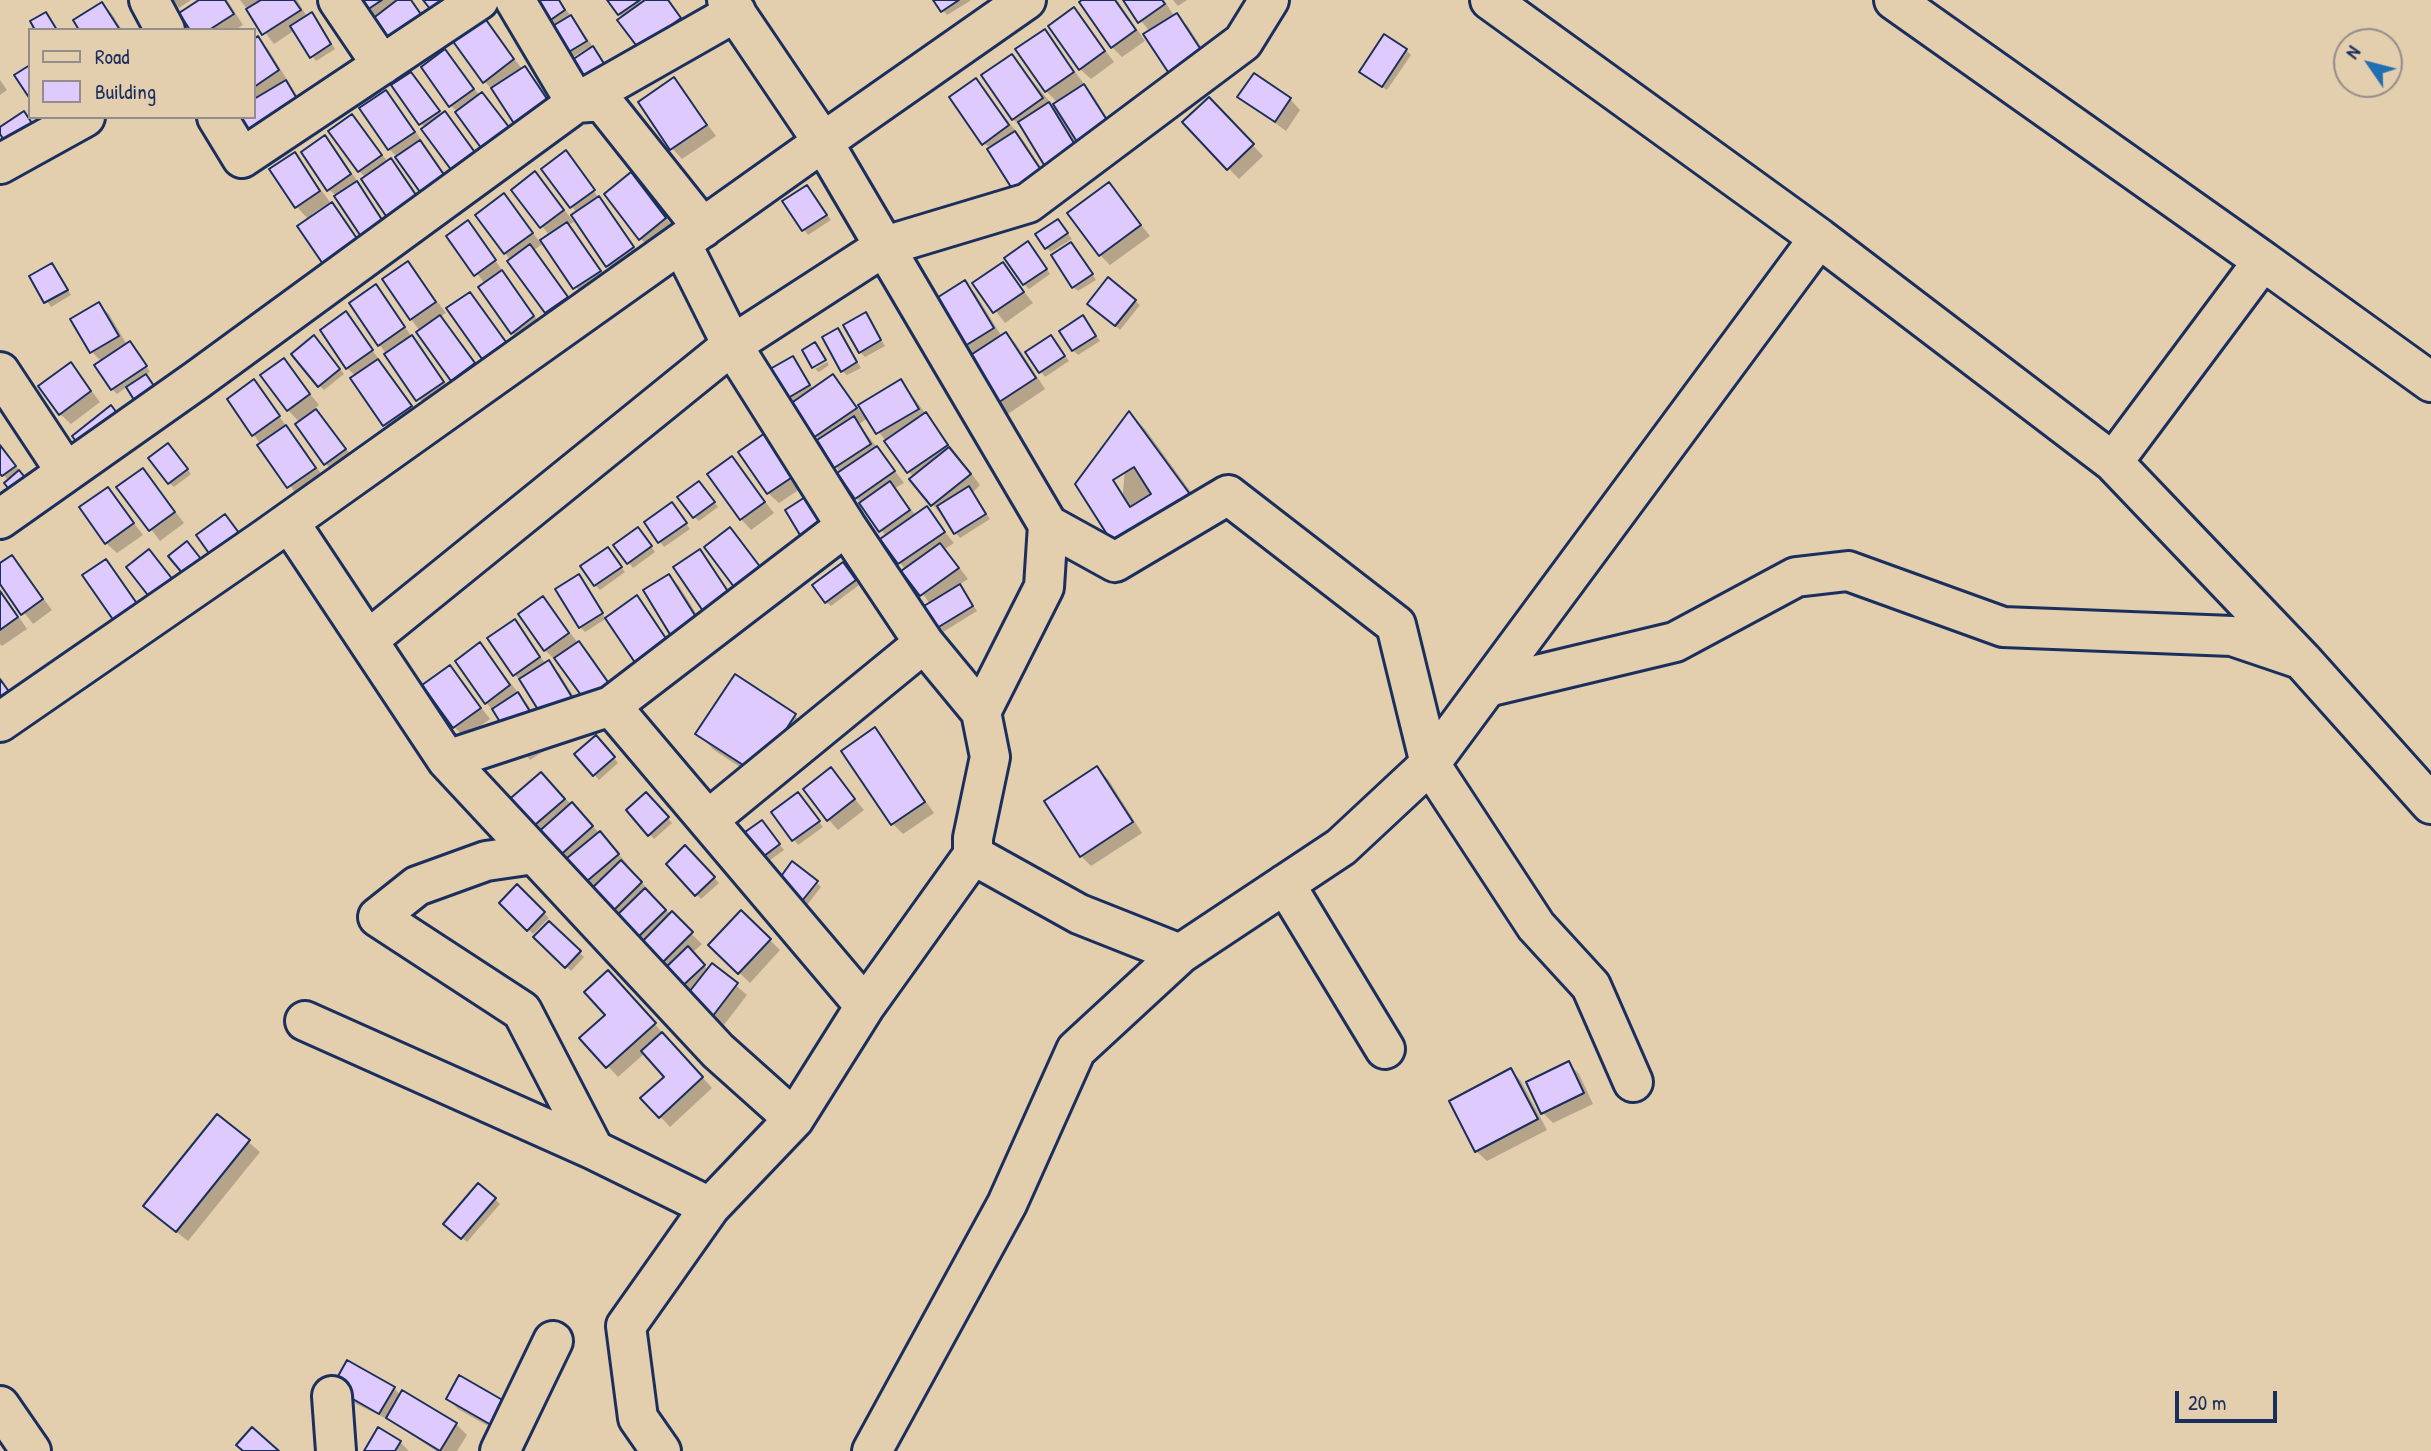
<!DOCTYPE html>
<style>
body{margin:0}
#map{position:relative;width:2431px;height:1451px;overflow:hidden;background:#e3cead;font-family:"Patrick Hand",sans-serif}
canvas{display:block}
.legend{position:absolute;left:28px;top:28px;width:228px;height:91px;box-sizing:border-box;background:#e3cead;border:2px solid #938e8d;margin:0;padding:9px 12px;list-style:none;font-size:21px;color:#1b2f5e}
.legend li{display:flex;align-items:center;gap:14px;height:35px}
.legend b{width:35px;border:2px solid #938e8d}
.north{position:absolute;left:2333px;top:28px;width:70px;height:70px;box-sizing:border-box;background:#e3cead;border:2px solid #938e8d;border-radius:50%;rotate:305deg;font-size:19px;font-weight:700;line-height:28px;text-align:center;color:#1b2f5e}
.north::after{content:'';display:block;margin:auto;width:24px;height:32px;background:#1f6fb2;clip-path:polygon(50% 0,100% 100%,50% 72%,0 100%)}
.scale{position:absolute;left:2175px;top:1391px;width:102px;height:32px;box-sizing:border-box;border:4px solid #1b2f5e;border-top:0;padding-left:9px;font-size:21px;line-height:24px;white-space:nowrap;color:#1b2f5e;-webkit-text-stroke:5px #e3cead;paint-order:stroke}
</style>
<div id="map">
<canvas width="2431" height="1451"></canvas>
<ul class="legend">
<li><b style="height:9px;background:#e3cead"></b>Road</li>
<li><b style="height:19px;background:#decafc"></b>Building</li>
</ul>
<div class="north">N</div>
<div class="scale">20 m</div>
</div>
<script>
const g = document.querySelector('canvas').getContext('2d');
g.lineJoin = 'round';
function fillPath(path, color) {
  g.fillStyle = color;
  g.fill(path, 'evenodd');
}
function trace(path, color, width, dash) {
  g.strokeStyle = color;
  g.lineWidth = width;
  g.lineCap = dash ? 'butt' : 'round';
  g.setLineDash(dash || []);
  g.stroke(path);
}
const shadow = new Path2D(`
 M173,0H191L179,8Z
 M202,0H227L243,25L235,30H192Z
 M240,0H297L307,17L316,19L335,49L316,61L295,30L274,44Z
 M357,0H410L437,34L374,20Z
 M558,0L576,22L612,75L588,48L573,57L568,52L550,20Z
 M610,0H669L690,29L650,58Z
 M935,0H970V1L947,15Z
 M1085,0H1117L1145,41L1122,57L1112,47Z
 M1125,0H1164L1174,16L1187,25L1216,70L1150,32Z
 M1173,0H1187L1178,6Z
 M102,4L112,14L122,30H82Z
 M1074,9L1114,62L1091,79L1080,69Z
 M483,19L523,70L535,79L558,113L495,92L484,81Z
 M1044,31L1094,97L1121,139L1077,141L1089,164L1023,129L1013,119L1012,56L1063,118L1058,103L1046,91Z
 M258,39L268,49L312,120L254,117V41Z
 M1406,50L1411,55L1387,90L1366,76Z
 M445,52L480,96L492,105L521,142L458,112L451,106Z
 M411,74L442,115L445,113L455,124L489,169L421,124L394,86Z
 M674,79L716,136L682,159L672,148Z
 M0,80L7,90L0,95Z
 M976,80L1025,143L1054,187L983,143Z
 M385,92L396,103L458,193L398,158L389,149L361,109Z
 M1239,96L1290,99L1300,110L1286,131Z
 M1209,99L1263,156L1239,179L1184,122Z
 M352,116L388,162L390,161L401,171L429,212L366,178L359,171Z
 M325,137L335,148L395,237L329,190Z
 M566,153L643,259L618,276L608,266L577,213L544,169Z
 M294,154L330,202L312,214L314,217L332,205L369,255L309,220L297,207Z
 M535,173L574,222L568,225L610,282L585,299L544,243L534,250L577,308L557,323L477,215L504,196L540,242L550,236L513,190Z
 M631,175L675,229L651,249L640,238Z
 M1108,184L1150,236L1110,265L1100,255Z
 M807,187L831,220L808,235L785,202Z
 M1058,221L1072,239L1051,252L1046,248Z
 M468,222L543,328L522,343L512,333L485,284L449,236Z
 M1033,248L1050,274L1029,289L1024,284Z
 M1076,249L1096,280L1078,291L1073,287Z
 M408,263L446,313L440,317L484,374L463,390L411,319Z
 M52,265L71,295L51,307L31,277Z
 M1003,265L1033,303L1005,323L975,284Z
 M965,283L975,293L1002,337L1006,334L1016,344L1045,389L1002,418L962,348Z
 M375,286L453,393L428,410L379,344Z
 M470,294L515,353L493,368L483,358Z
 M1135,301L1140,305L1120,330L1094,308Z
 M98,304L109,314L127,345L135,348L150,372L145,375L165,404L128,386L117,394L112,389L102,362L92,352L72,320Z
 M346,314L421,417L395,435L385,425L356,376L347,368Z
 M865,314L885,346L865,357L860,352Z
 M1087,322L1100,341L1078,355L1073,350Z
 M838,330L861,368L847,375L842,371Z
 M1051,337L1069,361L1045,377L1027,353Z
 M319,342L344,374L324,390L319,385Z
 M793,358L814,390L833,376L863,415L901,381L980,485L973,492L990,519L960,538L912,479L914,478L868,418L859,424L904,483L895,488L916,516L926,509L954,543L945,549L968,579L959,585L977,611L943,632L939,627L930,604L883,539L887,537L856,497L773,370Z
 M283,360L319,405L314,409L355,460L336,474L326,464L300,423L288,410Z
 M827,362L829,365L819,372L815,369Z
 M71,364L100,402L71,424L60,414Z
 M254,382L325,479L299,498L254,435Z
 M1130,413L1145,429L1207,514L1118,549Z
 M764,436L803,487L779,503L768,493Z
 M0,446L20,471L9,481L0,471Z
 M173,450L191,474L174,487L169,483Z
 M731,458L774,513L751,530L741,519Z
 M143,470L184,523L160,541L119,487Z
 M704,488L718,507L699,521L694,517Z
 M108,489L143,535L117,553L106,543Z
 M676,509L690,529L664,547L646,523Z
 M730,529L770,579L746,597L706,547Z
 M642,534L655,552L633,568L616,545Z
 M700,551L738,604L715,621L675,568Z
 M612,554L625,572L600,590L595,585Z
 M12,557L52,610L33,624L0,581V565Z
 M106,561L147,616L126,630Z
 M848,569L859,585L831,606L826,602Z
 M579,576L606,619L637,598L682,660L607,618L585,632L580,627Z
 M669,576L679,586L707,631L683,646Z
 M0,589L27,629L2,646L0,644Z
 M543,598L578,643L589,653L619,696L555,660L545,650Z
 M514,622L546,664L559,673L589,721L524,684L515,675L490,638Z
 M480,645L528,705L554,745L530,760L486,702Z
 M450,668L490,719L465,737L454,727Z
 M735,676L795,716L811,732L773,789L714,750L698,734Z
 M875,729L934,813L903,834L893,824Z
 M601,742L618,763L599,780L577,754Z
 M1097,769L1108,779L1142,833L1091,866L1081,856Z
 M831,770L864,810L838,830L828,819Z
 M551,784L610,844L628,865L626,867L652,893L650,895L702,944L692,953L708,970L712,965L747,995L720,1030L695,1011L699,982L683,995L531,829Z
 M651,799L672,823L654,839L628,810Z
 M803,799L823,827L798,845L774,813Z
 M766,827L784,850L762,866Z
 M685,848L719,883L701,899L668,864Z
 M816,882L821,887L807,905L783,887Z
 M517,887L549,918L533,934L501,903Z
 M741,912L780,950L750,983L710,945Z
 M549,924L584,957L571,971L536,937Z
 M618,983L712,1088L670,1127L643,1098L667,1077L645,1053L618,1077L582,1038L607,1015Z
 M1568,1063L1579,1074L1593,1104L1553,1123L1543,1113Z
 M1511,1070L1521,1081L1547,1130L1487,1161L1476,1151Z
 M218,1116L260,1152L188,1241L156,1216Z
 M495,1199L500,1204L467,1242L451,1228Z
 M460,1377L504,1435L458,1409L448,1399Z
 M394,1388L401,1396L456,1424L467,1435L457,1451H436L391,1421L344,1398Z
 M400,1442L409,1451H366Z`);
const building = new Path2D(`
 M199,0H225L234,14L209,30H190L179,13Z
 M261,0H294L301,10L262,35L246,9Z
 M355,0H382L364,12Z
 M397,0H411L427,23L384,55L363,26Z
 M423,0H452L434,14Z
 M535,0H559L565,10L549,21Z
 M607,0H640L618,15Z
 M645,0H668L681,18L639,49L617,20Z
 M933,0H959L941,12Z
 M1082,0H1115L1136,30L1111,48L1079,2Z
 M1123,0H1162L1165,4L1138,23Z
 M102,2L120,30H79L73,20Z
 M1074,7L1105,51L1079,70L1048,26Z
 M46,12L57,30H35L30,21Z
 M312,12L331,44L310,58L290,26Z
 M1177,13L1207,59L1174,81L1143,34Z
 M571,15L587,41L567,53L551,27Z
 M484,17L514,59L483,83L452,40Z
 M1045,29L1074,72L1045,92L1015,49Z
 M1384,34L1407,49L1382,87L1359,72Z
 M258,36L279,70L254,87V39Z
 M593,46L608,70L586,83L572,60Z
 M445,49L474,89L449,107L421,67Z
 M1012,54L1043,98L1012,120L981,75Z
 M30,65V99L14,75Z
 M525,66L549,102L515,125L491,88Z
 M411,72L440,111L419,125L391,85Z
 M1254,73L1291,98L1275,122L1237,97Z
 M674,77L707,125L670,150L638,102Z
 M976,78L1009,125L982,145L949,97Z
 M286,80L303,109L253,139L240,117H254V99Z
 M1084,84L1112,128L1081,148L1053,104Z
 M386,90L415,132L388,150L359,108Z
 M482,92L512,131L484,152L455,112Z
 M1209,97L1254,144L1227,170L1182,122Z
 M1049,102L1080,153L1049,173L1018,122Z
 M24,111L35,128L8,146L0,134V127Z
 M445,111L479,158L455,175L421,129Z
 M352,114L382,155L358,172L328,131Z
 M1015,131L1045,176L1016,195L987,149Z
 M325,135L351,174L327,191L301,152Z
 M420,140L449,182L425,199L395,157Z
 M566,150L595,190L570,208L541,169Z
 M295,152L320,191L295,208L269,169Z
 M391,158L420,201L390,222L361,179Z
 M535,171L564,210L540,228L511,190Z
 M631,172L666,218L639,240L604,194Z
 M357,181L386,226L364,241L334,196Z
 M1109,182L1141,225L1099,256L1067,213Z
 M807,185L827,215L802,231L782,201Z
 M504,193L533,233L504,254L475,215Z
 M599,196L634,247L606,267L571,215Z
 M332,202L360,243L325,267L297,226Z
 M1058,219L1068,233L1045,249L1035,234Z
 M468,220L496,260L474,276L446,236Z
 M567,222L601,271L573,289L540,240Z
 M1028,241L1047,269L1023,285L1004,258Z
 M1071,242L1093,274L1072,288L1051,255Z
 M530,244L568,297L545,313L507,261Z
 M408,261L436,302L410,320L382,279Z
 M1003,262L1024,292L993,313L972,283Z
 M52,263L68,290L44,303L29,276Z
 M502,270L534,316L511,334L478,287Z
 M1108,277L1136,300L1115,326L1087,304Z
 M965,280L994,328L960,349L932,301Z
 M376,284L405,327L378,346L349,303Z
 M470,292L506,342L482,359L446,308Z
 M99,302L119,336L90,353L70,319Z
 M346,311L373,350L346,369L320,330Z
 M866,312L881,340L859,353L843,325Z
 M440,315L475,363L451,381L416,332Z
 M1083,315L1096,336L1072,351L1059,331Z
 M838,328L857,362L841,372L822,337Z
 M1006,332L1036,378L990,408L960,362Z
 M314,335L340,369L318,387L291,354Z
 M412,335L444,382L416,401L384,354Z
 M1051,335L1065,356L1039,373L1025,352Z
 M130,341L147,366L111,390L94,365Z
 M815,342L826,360L812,368L802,350Z
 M793,356L810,385L788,398L770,369Z
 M284,358L310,394L287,411L260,375Z
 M378,359L412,406L383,426L350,378Z
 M71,362L91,391L59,415L38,386Z
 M146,374L162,398L141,411L126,387Z
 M833,374L857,408L813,438L790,404Z
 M254,379L280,416L252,436L227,399Z
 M901,379L919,409L876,434L858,405Z
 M111,405L123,421L84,452L72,436Z
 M316,409L346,449L324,465L295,424Z
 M1129,411L1192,497L1117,550L1075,484Z
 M926,412L948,445L907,473L884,441Z
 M854,416L871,444L834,468L817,440Z
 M286,425L316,468L287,488L257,445Z
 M765,433L794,476L767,494L738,452Z
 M168,443L188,469L168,484L148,458Z
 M0,445L16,466L2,476L0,474Z
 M877,446L895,471L855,499L837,473Z
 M949,447L971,474L931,506L909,479Z
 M732,456L765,502L740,520L707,474Z
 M1134,467L1151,494L1130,507L1113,480Z
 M143,468L175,512L149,531L116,487Z
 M19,470L35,490L20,503L4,483Z
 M699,481L715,502L693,518L677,497Z
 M890,481L910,510L879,532L859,503Z
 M969,486L986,514L954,534L937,506Z
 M108,487L134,523L105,544L79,507Z
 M810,494L832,528L806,545L785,510Z
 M672,502L687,523L658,543L644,522Z
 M927,506L945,532L898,564L880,539Z
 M225,514L242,537L213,559L196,535Z
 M638,527L652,546L627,564L613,545Z
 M730,527L761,568L734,587L704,547Z
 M187,541L201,559L183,574L168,556Z
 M940,543L959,568L920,596L901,571Z
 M608,547L622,567L594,586L580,566Z
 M149,549L177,585L154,603L126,567Z
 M700,549L729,593L703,611L673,567Z
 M12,555L43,599L21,615L0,584V563Z
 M106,559L138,605L114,621L82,575Z
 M843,562L856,580L825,603L812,585Z
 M579,574L603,613L579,628L555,589Z
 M669,574L698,620L671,636L643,590Z
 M960,584L973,606L937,628L924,606Z
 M0,591L18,617L0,630Z
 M637,595L673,649L640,670L605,618Z
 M543,596L569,633L544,651L518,614Z
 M515,619L540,657L513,676L487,638Z
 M579,641L610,685L586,702L554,658Z
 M480,642L510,685L485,704L455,661Z
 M549,660L580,710L550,729L519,679Z
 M450,665L481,708L453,728L422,685Z
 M735,674L796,714L757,774L695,734Z
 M0,679L10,693L0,700Z
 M518,692L544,734L518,751L492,709Z
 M875,727L925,802L891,825L841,751Z
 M596,735L615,757L593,776L574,754Z
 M1097,766L1133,822L1080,857L1044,801Z
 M831,767L855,799L827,821L803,789Z
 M541,772L565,799L529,830L505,803Z
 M646,792L669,817L648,836L626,810Z
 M798,792L820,821L792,841L771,812Z
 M572,802L593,826L556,859L535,835Z
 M762,820L780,844L756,862L738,837Z
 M600,831L619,854L580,887L561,863Z
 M685,845L715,877L695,896L666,864Z
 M621,860L642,882L609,915L587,893Z
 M792,861L818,881L802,901L777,882Z
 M517,884L545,912L527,931L499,903Z
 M645,888L666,910L633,942L612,920Z
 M741,910L771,939L738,974L708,945Z
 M672,911L693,932L657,968L637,947Z
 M549,921L581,951L565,968L533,937Z
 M688,946L705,965L677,991L660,973Z
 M712,963L738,983L709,1021L682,1001Z
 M608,970L656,1023L606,1068L579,1038L605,1015L584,992Z
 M662,1032L703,1077L659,1118L640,1098L664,1077L641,1051Z
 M1569,1061L1584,1093L1541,1114L1526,1082Z
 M1511,1068L1538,1119L1475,1152L1449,1101Z
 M217,1114L250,1140L176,1232L143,1206Z
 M478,1183L496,1198L461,1239L443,1224Z
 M347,1360L395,1387L379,1414L332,1387Z
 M459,1375L506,1402L493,1426L446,1399Z
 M402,1390L457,1423L440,1451L386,1418Z
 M252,1427L279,1451H243L236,1445Z
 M378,1427L401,1441L395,1451H364Z`);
const minor = new Path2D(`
 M149,0L165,30
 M338,0L382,65
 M515,0L576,103L602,101L703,228
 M1026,0L823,142L1048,525
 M1490,0L1819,238L2113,462L2302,660L2431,804
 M1894,0L2263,261
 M217,117L242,158L479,0
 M0,164L85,117
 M0,372L66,472
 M2113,462L2263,261L2431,382
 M0,519L197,380L576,103L736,12
 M289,522L447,760L718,1051L794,1119
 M846,526L924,643L981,712
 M368,640L732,345L681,243
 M1487,687L1675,642L1796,577L1848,571L2003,627L2232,636L2297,658
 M611,706L846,526L732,345L885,246L1028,203L1243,42L1269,0
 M0,722L265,539L823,142L727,0
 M447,760L611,706L865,1006
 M708,820L924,643
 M534,854L486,861L417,886L378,917L522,1011L594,1150
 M1285,884L1385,1049
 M1180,954L1079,914L973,855V838L990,757L981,712L1044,587L1048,525L1115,562L1228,495L1396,625L1430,764L1536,926L1591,986L1633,1082
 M305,1021L594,1150L710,1207
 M332,1396L336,1451
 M500,1451L553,1341
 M661,1451L638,1418L626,1326L710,1207L794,1119L865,1006L973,855
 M872,1451L1007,1204L1076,1050L1180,954L1341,847L1430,764L1819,238`);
const secondary = new Path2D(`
 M0,1406L31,1451`);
fillPath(shadow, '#0003');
fillPath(building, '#decafc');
trace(building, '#1b2f5e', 2);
trace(minor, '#1b2f5e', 44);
trace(secondary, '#1b2f5e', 44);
trace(minor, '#e3cead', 38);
trace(secondary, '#e3cead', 38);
</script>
